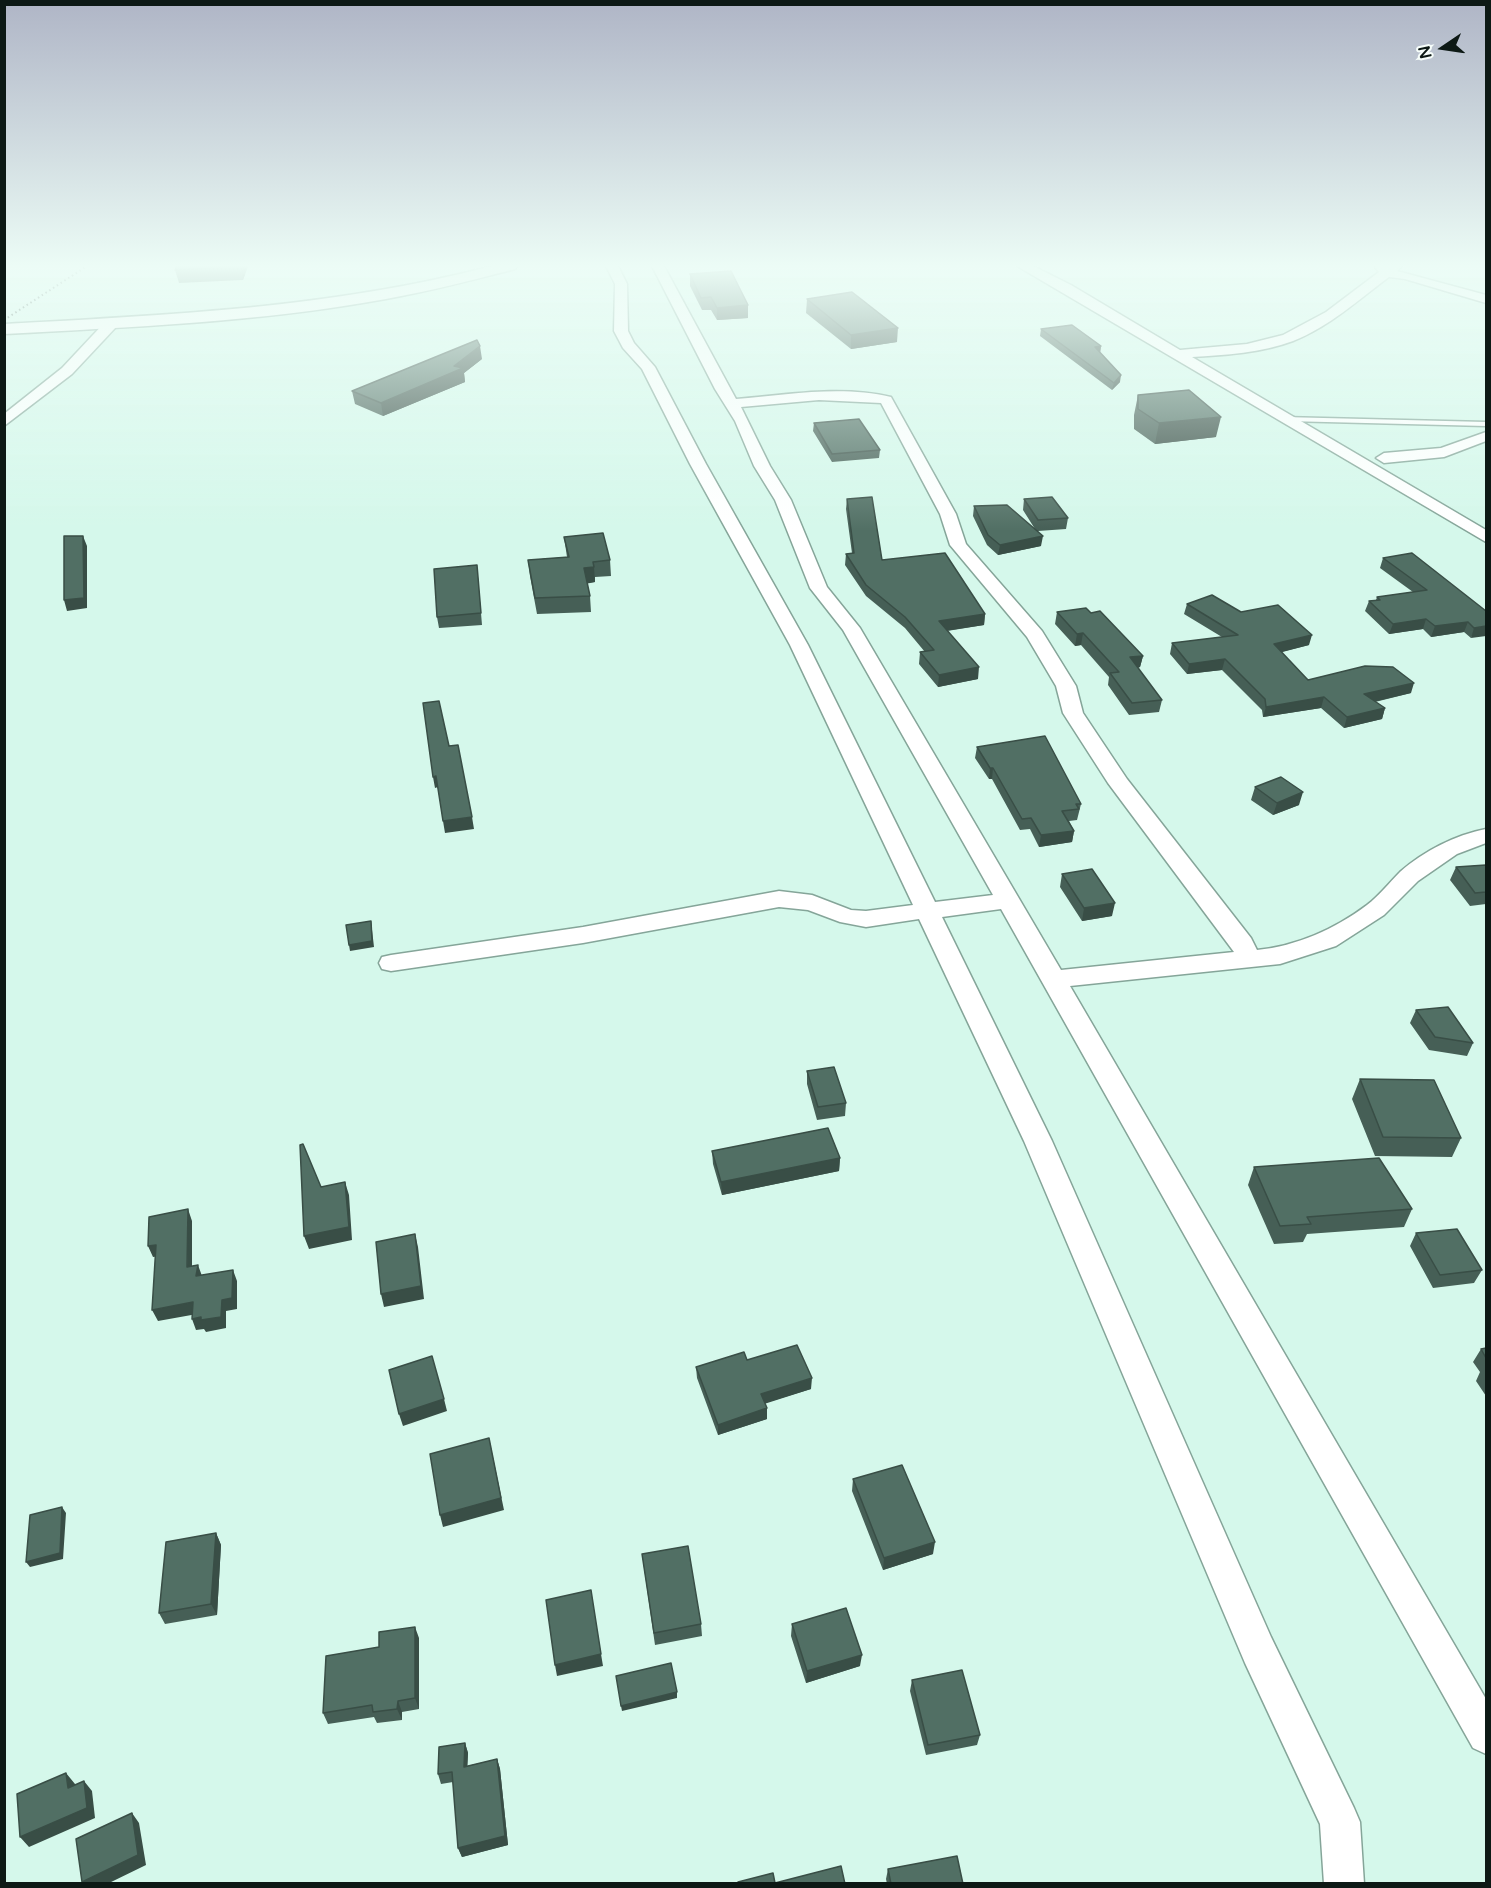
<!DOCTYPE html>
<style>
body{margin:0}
#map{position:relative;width:1491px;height:1888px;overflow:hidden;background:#d5f8eb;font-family:"Varela Round",sans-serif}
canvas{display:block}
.frame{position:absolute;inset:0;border:6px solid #0d1915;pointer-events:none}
.north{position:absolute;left:1413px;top:18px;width:60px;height:60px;-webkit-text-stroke:4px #f7fefb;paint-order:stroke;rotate:257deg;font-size:16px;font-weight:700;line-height:24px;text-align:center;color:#0d1915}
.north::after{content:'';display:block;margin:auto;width:21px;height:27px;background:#0d1915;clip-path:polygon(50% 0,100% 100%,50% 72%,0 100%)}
</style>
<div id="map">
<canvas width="1491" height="1888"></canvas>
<div class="frame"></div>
<div class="north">N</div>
</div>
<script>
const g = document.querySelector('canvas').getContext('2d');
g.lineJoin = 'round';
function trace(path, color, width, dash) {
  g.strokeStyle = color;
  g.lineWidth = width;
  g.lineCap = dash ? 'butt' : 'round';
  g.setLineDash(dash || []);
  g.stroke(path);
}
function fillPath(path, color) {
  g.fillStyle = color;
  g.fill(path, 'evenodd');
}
const service = new Path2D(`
 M1283,417L1486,422V426L1286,421L1282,419Z`);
const minor = new Path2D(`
 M606,266H618L627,284L628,331L634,343L655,367L706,464L808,645L935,902L993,895L843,630L810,588L775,500L754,466L735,421L715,389L652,266H664L736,399C786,395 841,385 891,397L956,514L966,544L1042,631L1076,686L1083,713L1127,779L1251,938L1257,950C1297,946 1335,929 1367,905C1379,896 1389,883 1400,872C1424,851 1455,835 1486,829V843L1457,854L1418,881L1384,915L1336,946L1280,964L1070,986L1486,1699V1754L1473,1748L1001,909L942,917L1052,1141L1271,1637L1354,1808L1360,1822L1364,1884H1324L1320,1824L1245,1663L1024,1141L919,919L866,927L840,922L808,910L779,907L583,943L391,971L382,969L379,963L382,957L391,955L583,927L779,891L812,895L851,910L866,911L913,905L790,645L690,464L642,369L623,348L614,331L615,284ZM819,400L881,403L940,514L950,545L1027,637L1056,686L1063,713L1108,783L1234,952L1061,970L860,628L827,587L791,500L770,466L741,407Z
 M1017,266H1033L1071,285L1180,350L1247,344L1283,335L1326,312L1379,272L1374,266H1402L1397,271L1486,295V303L1405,279L1389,277C1358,300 1329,327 1293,341C1261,353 1226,355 1192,357L1486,530V542Z
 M112,319L118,323L117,326L72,374L4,426V414L62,368L107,320Z
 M1486,432V441L1444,457L1384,463L1376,458L1384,453L1441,448Z`);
const tertiary = new Path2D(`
 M492,266H517L515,269C473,280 430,291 386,299C261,322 132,327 4,334V324C168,315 332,308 492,266Z`);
const rail = new Path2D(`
 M4,320L87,266`);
const wall = new Path2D(`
 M177,266H248L243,280L179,283L175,270Z
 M690,274L748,318L717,320L711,310H702L690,286Z
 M807,299L897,342L851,349L806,313Z
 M1041,329L1101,346L1100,353L1120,382L1112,390L1040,336Z
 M482,359L464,373L465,382L383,416L355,404L352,391Z
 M1138,395L1216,437L1155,444L1134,429V415Z
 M814,423L880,450L879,458L832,462L813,431Z
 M847,499L882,560L985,614L984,625L947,631L978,679L938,687L919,664L920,652H925L905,628L866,596L845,565L846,554L852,553L846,509Z
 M1024,499L1068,518L1066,529L1038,531L1041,546L998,555L987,545L973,516L974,506L1035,529L1023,510Z
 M564,537L610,560L611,576L595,577V582L587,583L590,596L591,612L537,614L530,576L528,560L567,557Z
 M1383,558L1486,611L1471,638L1464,632L1431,637L1423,629L1389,634L1365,611L1369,601L1376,600L1377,597L1413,592L1380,568Z
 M478,577L482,625L439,628L437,617Z
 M1187,604L1241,612L1309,645L1281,652L1308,680L1411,693L1375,702L1385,708L1382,719L1344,728L1321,708L1263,717L1262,710L1222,670L1187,674L1170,654L1172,643L1222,637L1184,614Z
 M1057,612L1091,613L1143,656L1140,667L1138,668L1162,700L1159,712L1129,715L1108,685L1109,677L1081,645L1075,646L1055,624Z
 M977,747L1081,804L1077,820L1069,821L1074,831L1072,842L1039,847L1030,829L1020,830L992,779H989L975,758Z
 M1255,787L1299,805L1273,815L1251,800Z
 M1486,865V904L1470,906L1450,880L1456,867Z
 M1062,874L1112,916L1082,921L1060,887Z
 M1416,1010L1473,1043L1467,1056L1429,1050L1410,1023Z
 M807,1071L846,1103L845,1116L817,1120L807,1084Z
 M1360,1079L1461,1138L1452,1157L1375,1156L1352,1099Z
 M712,1151L840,1158L839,1171L722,1195L713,1164Z
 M1254,1167L1412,1209L1404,1227L1307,1234L1303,1242L1274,1244L1248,1185Z
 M1416,1233L1482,1270L1474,1283L1433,1288L1410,1246Z
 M1486,1348V1396L1476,1381L1480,1372L1473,1362L1481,1349Z
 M747,1360L811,1389L765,1403L767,1408V1419L718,1435L697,1378L696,1367Z
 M853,1479L933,1554L883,1570L852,1491Z
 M216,1533L221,1545L217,1615L165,1624L159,1613Z
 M642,1554L701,1624L702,1636L655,1645Z
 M792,1624L860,1666L806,1683L791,1636Z
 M419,1638V1709L402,1712V1720L377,1723L374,1717L328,1724L323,1713L379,1647Z
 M912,1680L980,1735L977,1745L926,1755L910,1691Z
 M465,1743L468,1753L467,1766L497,1759L500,1769L508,1845L462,1857L458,1848L453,1782L441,1784L438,1774Z
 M888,1869L963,1884H887L886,1879Z`);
const shadedWall = new Path2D(`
 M241,266H248L243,280L241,267Z
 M748,305V318L717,320V308Z
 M898,328L897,342L851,349V335Z
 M480,346L482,359L464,373L465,382L383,416L381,403L454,366Z
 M1101,346L1100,353L1095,347Z
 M1121,375L1120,382L1112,390L1114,383Z
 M1221,417L1216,437L1155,444L1159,423Z
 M83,536L87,546V608L67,611L64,600Z
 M1043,536L1041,546L998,555L1000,545Z
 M594,567L595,582L585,584L584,568Z
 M985,614L984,625L938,632L939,621Z
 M1426,619L1423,629L1389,634L1393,624Z
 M1468,622L1464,632L1431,637L1435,626Z
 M1486,626V636L1471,638L1474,628Z
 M1083,633L1081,645L1075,646L1077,634Z
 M1312,635L1309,645L1271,655L1274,644Z
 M1143,656L1140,667L1128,669L1130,657Z
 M1225,659L1222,670L1187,674L1189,664Z
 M979,667L978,679L938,687L939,675Z
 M1414,683L1411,693L1360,705L1364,694Z
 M1324,697L1321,708L1263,717L1266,707Z
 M1385,708L1382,719L1344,728L1347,717Z
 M990,768H993L992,779H989Z
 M436,776L438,787L435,788L433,777Z
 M1303,792L1299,805L1273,815L1277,803Z
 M472,817L474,829L445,833L443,821Z
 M1074,831L1072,842L1039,847L1041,835Z
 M1115,903L1112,916L1082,921L1084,908Z
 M371,921L374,947L350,951L349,945Z
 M840,1158L839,1171L722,1195L721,1182Z
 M345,1182L349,1195L352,1240L309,1249L304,1236Z
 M188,1209L192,1221V1278L187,1267Z
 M415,1234L418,1247L424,1299L384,1307L381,1294Z
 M156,1245L161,1256L153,1257L148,1246Z
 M198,1265L202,1276H196Z
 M233,1270L237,1281V1309L226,1311V1328L206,1332L204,1329L196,1330L192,1319L201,1317L222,1300Z
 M193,1302L197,1314L158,1321L152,1310Z
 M812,1378L811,1389L761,1405V1394Z
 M444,1399L447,1411L403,1426L399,1414Z
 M767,1408V1419L718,1435V1425Z
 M489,1438L504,1510L443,1527L440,1515Z
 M62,1507L66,1513L63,1559L30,1567L26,1562Z
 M216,1533L221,1545L217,1615L211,1604Z
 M935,1542L933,1554L883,1570L884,1558Z
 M415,1627L419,1638V1709L415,1698Z
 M601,1654L603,1666L557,1676L555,1665Z
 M862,1655L860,1666L806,1683L807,1671Z
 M677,1692V1698L622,1711L621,1706Z
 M398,1701L402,1712V1720L397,1709Z
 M465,1743L468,1753L467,1777L464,1767Z
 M497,1759L500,1769L508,1845L462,1857L458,1848Z
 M66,1773L75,1784L76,1798L68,1788Z
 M84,1781L92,1791L95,1818L29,1847L20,1837Z
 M132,1813L139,1823L146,1865L107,1884H84L82,1882Z`);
const building = new Path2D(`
 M177,266H241L175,270Z
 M731,271L748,305L717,308L711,297L701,298L690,274Z
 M852,292L898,328L851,335L807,299Z
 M1072,325L1101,346L1095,347L1121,375L1114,383L1041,329Z
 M477,340L480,346L454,366L463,368L381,403L352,391Z
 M1189,390L1221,417L1159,423L1138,409V395Z
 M859,419L880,450L832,454L814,423Z
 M872,497L882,560L945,553L985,614L939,621L979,667L939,675L920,652L934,650L905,617L866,585L846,554L854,553L847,499Z
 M1052,497L1068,518L1038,520L1024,499Z
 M1007,505L1043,536L1000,545L988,535L974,506Z
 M603,533L610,560L593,562L594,567L584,568L590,596L535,598L528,560L569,557L564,537Z
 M64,536H83L84,598L64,600Z
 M1412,553L1486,611V626L1474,628L1468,622L1435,626L1426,619L1393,624L1369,601L1380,600L1377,597L1427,590L1383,558Z
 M477,565L481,613L437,617L434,569Z
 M1212,595L1241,612L1278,605L1312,635L1274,644L1308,680L1365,666L1393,667L1414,683L1364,694L1385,708L1347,717L1324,697L1266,707L1265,699L1225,659L1189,664L1172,643L1238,635L1187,604Z
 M1086,608L1091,613L1100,611L1143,656L1130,657L1162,700L1132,703L1110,673L1119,672L1083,633L1077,634L1057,612Z
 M439,701L449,746L458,745L472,817L443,821L436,776L433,777L423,703Z
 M1045,736L1081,804H1076L1079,809L1062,811L1074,831L1041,835L1031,818L1022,819L993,768H990L977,747Z
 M1281,777L1303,792L1277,803L1255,787Z
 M1486,865V892L1475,893L1456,867Z
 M1092,869L1115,903L1084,908L1062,874Z
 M371,921L372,941L349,945L346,925Z
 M1448,1007L1473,1043L1435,1037L1416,1010Z
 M834,1067L846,1103L818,1107L807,1071Z
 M1360,1079L1434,1080L1461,1138L1383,1137Z
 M828,1128L840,1158L721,1182L712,1151Z
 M303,1144L321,1187L345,1182L349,1227L304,1236L300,1145Z
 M1379,1158L1412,1209L1307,1217L1311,1224L1280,1226L1254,1167Z
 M188,1209L187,1267L198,1265L196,1276L233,1270L232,1298L222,1300L221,1317L201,1320V1317L192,1319L193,1302L152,1310L156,1245L148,1246L149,1217Z
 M1457,1229L1482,1270L1440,1275L1416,1233Z
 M415,1234L421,1286L381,1294L376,1242Z
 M797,1345L812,1378L761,1394L767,1408L718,1425L696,1367L744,1352L747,1360Z
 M1486,1348V1358L1481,1349Z
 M432,1356L444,1399L399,1414L389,1370Z
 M489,1438L501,1498L440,1515L430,1454Z
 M902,1465L935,1542L884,1558L853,1479Z
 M62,1507L60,1553L26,1562L30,1515Z
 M216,1533L211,1604L159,1613L166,1542Z
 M688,1546L701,1624L654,1633L642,1554Z
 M591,1590L601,1654L555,1665L546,1600Z
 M846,1608L862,1655L807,1671L792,1624Z
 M415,1627V1698L398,1701L397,1709L373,1712L372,1705L323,1713L326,1656L379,1647V1632Z
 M671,1663L677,1692L621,1706L616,1676Z
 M962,1670L980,1735L928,1745L912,1680Z
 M465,1743L464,1767L497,1759L505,1836L458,1848L452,1772L438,1774L439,1747Z
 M66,1773L68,1788L84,1781L87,1808L20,1837L17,1794Z
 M132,1813L138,1855L82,1882L76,1839Z
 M957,1856L963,1884H891L888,1869Z
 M841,1866L845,1884H738V1882L773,1873L775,1883Z`);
trace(service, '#85a599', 3);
trace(minor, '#85a599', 3);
trace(tertiary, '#85a599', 3);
fillPath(service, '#fff');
fillPath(minor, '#fff');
fillPath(tertiary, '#fff');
trace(rail, '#42544d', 2, [1.5, 3]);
fillPath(wall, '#465f56');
fillPath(shadedWall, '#394e46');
fillPath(building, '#516f64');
trace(building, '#394e46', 1.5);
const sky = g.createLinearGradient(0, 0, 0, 531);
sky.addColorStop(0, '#afb5c6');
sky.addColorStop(0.5, '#ecfcf6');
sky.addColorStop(1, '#ecfcf600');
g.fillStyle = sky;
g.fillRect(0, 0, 1491, 531);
</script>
